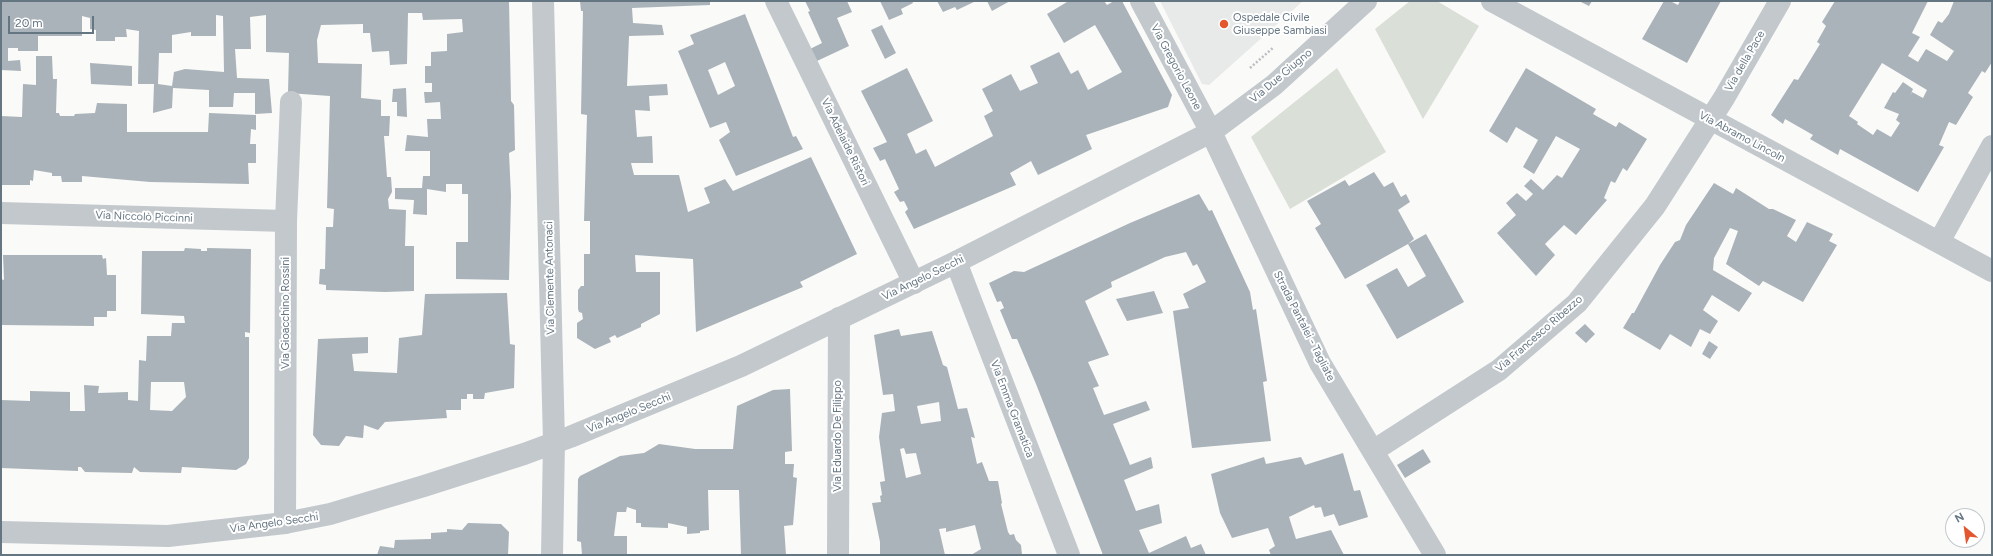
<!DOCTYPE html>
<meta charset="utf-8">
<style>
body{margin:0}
#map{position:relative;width:1993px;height:556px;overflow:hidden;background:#fafaf8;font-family:Figtree,sans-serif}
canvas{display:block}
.frame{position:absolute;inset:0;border:2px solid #657683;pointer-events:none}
.north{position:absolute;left:1945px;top:508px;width:40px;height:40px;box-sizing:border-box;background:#fff;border:1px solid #c1c8cd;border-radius:50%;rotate:331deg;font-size:11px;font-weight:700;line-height:16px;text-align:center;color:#657683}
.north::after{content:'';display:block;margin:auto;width:14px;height:18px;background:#e4572e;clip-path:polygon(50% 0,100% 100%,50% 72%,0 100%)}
.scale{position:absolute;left:8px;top:16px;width:86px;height:18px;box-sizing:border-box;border:2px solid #657683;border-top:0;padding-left:5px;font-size:12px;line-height:14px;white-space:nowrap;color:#657683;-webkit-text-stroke:3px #fff;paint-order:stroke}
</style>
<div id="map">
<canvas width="1993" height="556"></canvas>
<div class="frame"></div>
<div class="north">N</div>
<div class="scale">20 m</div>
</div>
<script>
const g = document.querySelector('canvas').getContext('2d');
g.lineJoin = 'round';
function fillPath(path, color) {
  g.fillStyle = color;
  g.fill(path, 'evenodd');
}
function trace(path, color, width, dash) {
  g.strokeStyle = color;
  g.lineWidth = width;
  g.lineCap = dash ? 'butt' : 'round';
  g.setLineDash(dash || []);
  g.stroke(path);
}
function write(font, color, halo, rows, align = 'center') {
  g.font = font + ' Figtree,sans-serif';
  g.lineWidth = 4;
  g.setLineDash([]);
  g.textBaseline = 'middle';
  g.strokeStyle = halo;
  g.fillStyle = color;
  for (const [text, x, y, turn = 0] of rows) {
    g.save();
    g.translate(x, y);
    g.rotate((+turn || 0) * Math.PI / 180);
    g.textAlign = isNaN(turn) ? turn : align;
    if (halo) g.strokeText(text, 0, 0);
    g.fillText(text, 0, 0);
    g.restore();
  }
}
const built = new Path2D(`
 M1160,1H1303L1209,85L1202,84Z`);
const green = new Path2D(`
 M1410,1H1437L1479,26L1423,119L1375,29Z
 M1337,68L1386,152L1290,209L1251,137Z`);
const building = new Path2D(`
 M1,1H509L511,101L514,105L515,150L509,153L511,196L509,280L456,279V242H468V194H462V184H446V192L427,189V215L413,214L414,200L395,199V188H422L423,176H430V151H405L407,135L428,137L427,119H441L440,102L425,103L424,92H432V83H425V66H431V52L447,51V34L463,32L462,19L423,20L422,13H408L407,64L390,65L389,51L372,52L370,33H363V24L321,25L317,40L318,63L362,64L361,98L381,100V116H390L389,136H384L387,177H391L392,192L388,199L389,209L406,210L405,246H414V291L385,292L326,290V285L319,284L320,269H325L326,227H333L334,209L327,208L330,96L288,93L289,53L266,52V15L250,17L251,49H235L237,78L269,79L272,113L255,114V93H234L233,107H209V90L173,88L172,108L153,113L154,84H138L139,31L126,29L127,37H115V41H96V30L90,29V18L82,16V36H38V51H18V48H8V61L20,60L21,71L1,70ZM216,15L223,16L224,72L185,69L174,72L172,86L158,84L159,53H172V35L191,32V36H216Z
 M580,1H710V5L632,8L633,23L662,25L664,35L629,36L627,86L667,84L668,95L649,96L650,111L635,110L637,137L652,136L653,163H631L634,175H679L688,212L710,203L704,188L725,179L733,191L811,157L857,254L800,282L803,287L696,332L693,259L635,255L636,272H660V314L641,324V327L617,338L615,335L609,338L611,342L595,349L577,338V323L583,319L582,313L579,312L578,309V290L581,286H584V254H590V221H584L587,115L581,114L583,11H581Z
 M805,1H847L852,12L837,18L849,46L817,61L810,49L822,43L808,12L810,11Z
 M880,1H912L913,3L901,9L903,14L889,20Z
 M937,1H976L957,10L955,7L943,12Z
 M987,1H1010L992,11Z
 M1066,1H1104L1107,5L1114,1H1122L1172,95L1168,107L1086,135L1092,149L1038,175L1031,161L1010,173L1016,185L914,229L905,212L908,209L904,201L900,202L894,192L899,189L885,159L880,161L873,148L887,142L861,91L907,68L933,121L907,134L916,154L926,149L935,167L993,136L984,116L993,111L982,89L1011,74L1020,91L1038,83L1030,66L1059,52L1071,74L1078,70L1088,90L1122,72L1095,25L1064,43L1047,14L1067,2Z
 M1579,1H1592L1589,6Z
 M1664,1H1670L1678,5L1680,1H1721L1687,63L1642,39Z
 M1835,1H1928L1912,33L1920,37L1908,56L1918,62L1926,49L1947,61L1954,51L1930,35L1938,21L1942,23L1949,14L1954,1H1992V62L1985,73L1982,71L1968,93L1973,97L1956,125L1949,122L1939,145L1944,147L1918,192L1840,149L1838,155L1810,139L1813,135L1785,119L1783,124L1771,115L1794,79L1798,80L1820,44L1817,42L1826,26L1822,22ZM1882,63L1927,90L1923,98L1912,92L1910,96L1913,89L1903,82L1895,93L1893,92L1884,108L1899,114L1896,120L1900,123L1891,137L1877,129L1873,135L1857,124L1858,122L1849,116Z
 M745,14L793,137L796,136L803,149L736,176L719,140L730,132L726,122L710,128L678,51L694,44L690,35ZM725,62L735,86L718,95L708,70Z
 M882,25L896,53L885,59L871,30Z
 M36,56H52L53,79H57L56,113H59L60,116H74L75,114L95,113L97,103L127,104V132H208L209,113L256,115V130L251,129L250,144H256V163H248L249,184L150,182L82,176V182H62L61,176H52V173L34,170L33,181L30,180V185H1V116L22,117L23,84L36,85Z
 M90,63L132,66V86L91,84Z
 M1526,68L1596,109L1593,114L1616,127L1619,122L1647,139L1627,171L1623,168L1615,183L1611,181L1604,198L1607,200L1576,235L1564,225L1545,244L1555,255L1536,276L1497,233L1516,215L1506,203L1517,193L1526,201L1533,194L1524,186L1531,179L1543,190L1557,175L1562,178L1580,149L1556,136L1534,174L1523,167L1538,140L1516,127L1507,143L1489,131Z
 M406,88L407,117L397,116V102H392L393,89Z
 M1374,172L1384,187L1393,182L1401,197L1406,194L1410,202L1398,210L1414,239L1408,244L1426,234L1464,302L1397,339L1366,285L1397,268L1408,287L1426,276L1408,244L1345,279L1315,228L1321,224L1307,201L1345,180L1349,186Z
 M1714,183L1733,194L1736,188L1769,209H1773L1796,220L1787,236L1796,242L1807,222L1833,234L1829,241L1837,245L1803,302L1763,281L1759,286L1726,264L1738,231L1730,228L1714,258L1713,270L1752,293L1739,312L1712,295L1703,310L1718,321L1710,334L1700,329L1691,347L1670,334L1660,350L1623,328L1632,313H1634L1660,265L1675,242L1680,240L1686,225Z
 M1199,194L1209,211L1212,210L1250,292L1253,310L1256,309L1267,381L1263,382L1271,441L1192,448L1173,311L1189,308L1183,294L1206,282L1197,264L1193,266L1186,252L1165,257L1111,282L1112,287L1085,301L1109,355L1088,362L1099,386L1093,388L1104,415L1146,401L1150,410L1113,424L1130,465L1151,457L1153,468L1124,480L1136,511L1159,504L1162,523L1139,530L1149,553L1186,536L1191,548L1201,544L1206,555H1103L1036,384L1017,339H1012L1000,310L1004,308L1001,301L997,302L989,283L1014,271L1024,272L1130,223Z
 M185,248L201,249V251H207V248L251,249L250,333L245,332V337H249V458L246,464L236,470L182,467L181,473L140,472L134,467L132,473L85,472L81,467H78V471L1,468V400L30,401V391L70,392V411H85L84,385L99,386L98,393L128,392V400L138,401L139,360L146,361L147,336H171L172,323H185L184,316L141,314L142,251H184ZM151,382H184L186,397L172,411L150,410Z
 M3,255H102L103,259L106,258L107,275H116V311H107V317H94V326L1,325V279L4,280Z
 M1154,291L1163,313L1127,321L1116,299Z
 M507,293L510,344L515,345L514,388L485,393L484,399H473V394H467V399H461V410H446L447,418L385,422L378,430L364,425L363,438L346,436L339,446L321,445L313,435L318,339L368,337V353L352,354L354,371L397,373L399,338L422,335L425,294Z
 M1585,324L1595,334L1586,343L1575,333Z
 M899,329L901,336L932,331L943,365L947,367L958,409L967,408L975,438L971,437L977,464L982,462L989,481H998L1002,503L1001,504L1008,532L1010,535L1014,534L1016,540L1021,545L1022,555H971L981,549L975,525L946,532V528L939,529L945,555H880V542L872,503L881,502L880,496L882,495L880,482L885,481L879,437L882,413L895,411L893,394L883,395L874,335ZM939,402L941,421L921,424L917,406ZM904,448L906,454L916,453L921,474L906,478L900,449Z
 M1709,341L1718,347L1710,359L1702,354Z
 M790,389L792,451L785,452V464H794L793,477L797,478L793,525L784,526L786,555H741L739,490H708L709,530L700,531V533L687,534V527L668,523V528L641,527V523H636V510L627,507L626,512H617L614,536H627V555H582L581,542L577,541L578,479L580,476L620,456L644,453L659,444L695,449H733L737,406L773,390Z
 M1423,449L1431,462L1405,478L1397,465Z
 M1343,453L1354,491L1360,490L1368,517L1339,526L1334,514L1324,517L1321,507L1315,508L1314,505L1289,517L1296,539L1331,530L1344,555H1271L1269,550L1275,546L1268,528L1232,538L1220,513L1211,474L1264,457L1266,464L1301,457L1305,465Z
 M468,523L501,524L509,532L508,555H377L380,546L394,548L395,540L431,539V533L447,532V529L462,530Z`);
const path = new Path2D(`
 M1250,68L1274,47`);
const minor = new Path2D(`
 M543,1L554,442L552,555
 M776,1L914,283
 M1141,1L1211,132L1320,363L1435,555
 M1492,1L1992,271
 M1,213L286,221
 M1939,242L1992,146
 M956,262L1069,555
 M1373,451L1499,370L1577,303L1655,206L1724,98L1780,1
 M285,523L286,221L291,102
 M838,555L839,318`);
const tertiary = new Path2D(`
 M1,532L168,536L285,523L330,514L424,486L524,454L570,437L741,366L956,262L1211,132L1274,85L1366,1`);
const markers = [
 [1224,24,5,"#e4572e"]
];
const poiNames = [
 ["Ospedale Civile",1233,18],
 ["Giuseppe Sambiasi",1233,31]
];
const streetNames = [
 ["Via della Pace",1745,61,-60],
 ["Via Gregorio Leone",1176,67,62],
 ["Via Due Giugno",1281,76,-40],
 ["Via Abramo Lincoln",1742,137,28],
 ["Via Adelaide Ristori",845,142,64],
 ["Via Niccolò Piccinni",144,217,2],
 ["Via Clemente Antonaci",550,278,-91],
 ["Via Angelo Secchi",923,278,-26],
 ["Via Gioacchino Rossini",286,313,-90],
 ["Strada Pantalei - Tagliate",1304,326,63],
 ["Via Francesco Ribezzo",1539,334,-41],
 ["Via Emma Gramatica",1012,409,69],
 ["Via Angelo Secchi",629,413,-22],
 ["Via Eduardo De Filippo",838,436,-90],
 ["Via Angelo Secchi",274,523,-8]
];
fillPath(built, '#e8e9e9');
fillPath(green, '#dadfd7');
fillPath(building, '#aab3b9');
trace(path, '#bbbfc2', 2.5, [2, 2]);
trace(minor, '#c3c8cc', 22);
trace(tertiary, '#c3c8cc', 22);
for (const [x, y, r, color] of markers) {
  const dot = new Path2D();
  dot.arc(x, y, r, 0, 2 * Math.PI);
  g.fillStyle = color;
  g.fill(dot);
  trace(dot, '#fff', 1.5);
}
write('11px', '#657683', '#fff', poiNames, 'left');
write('11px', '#657683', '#fff', streetNames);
</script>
